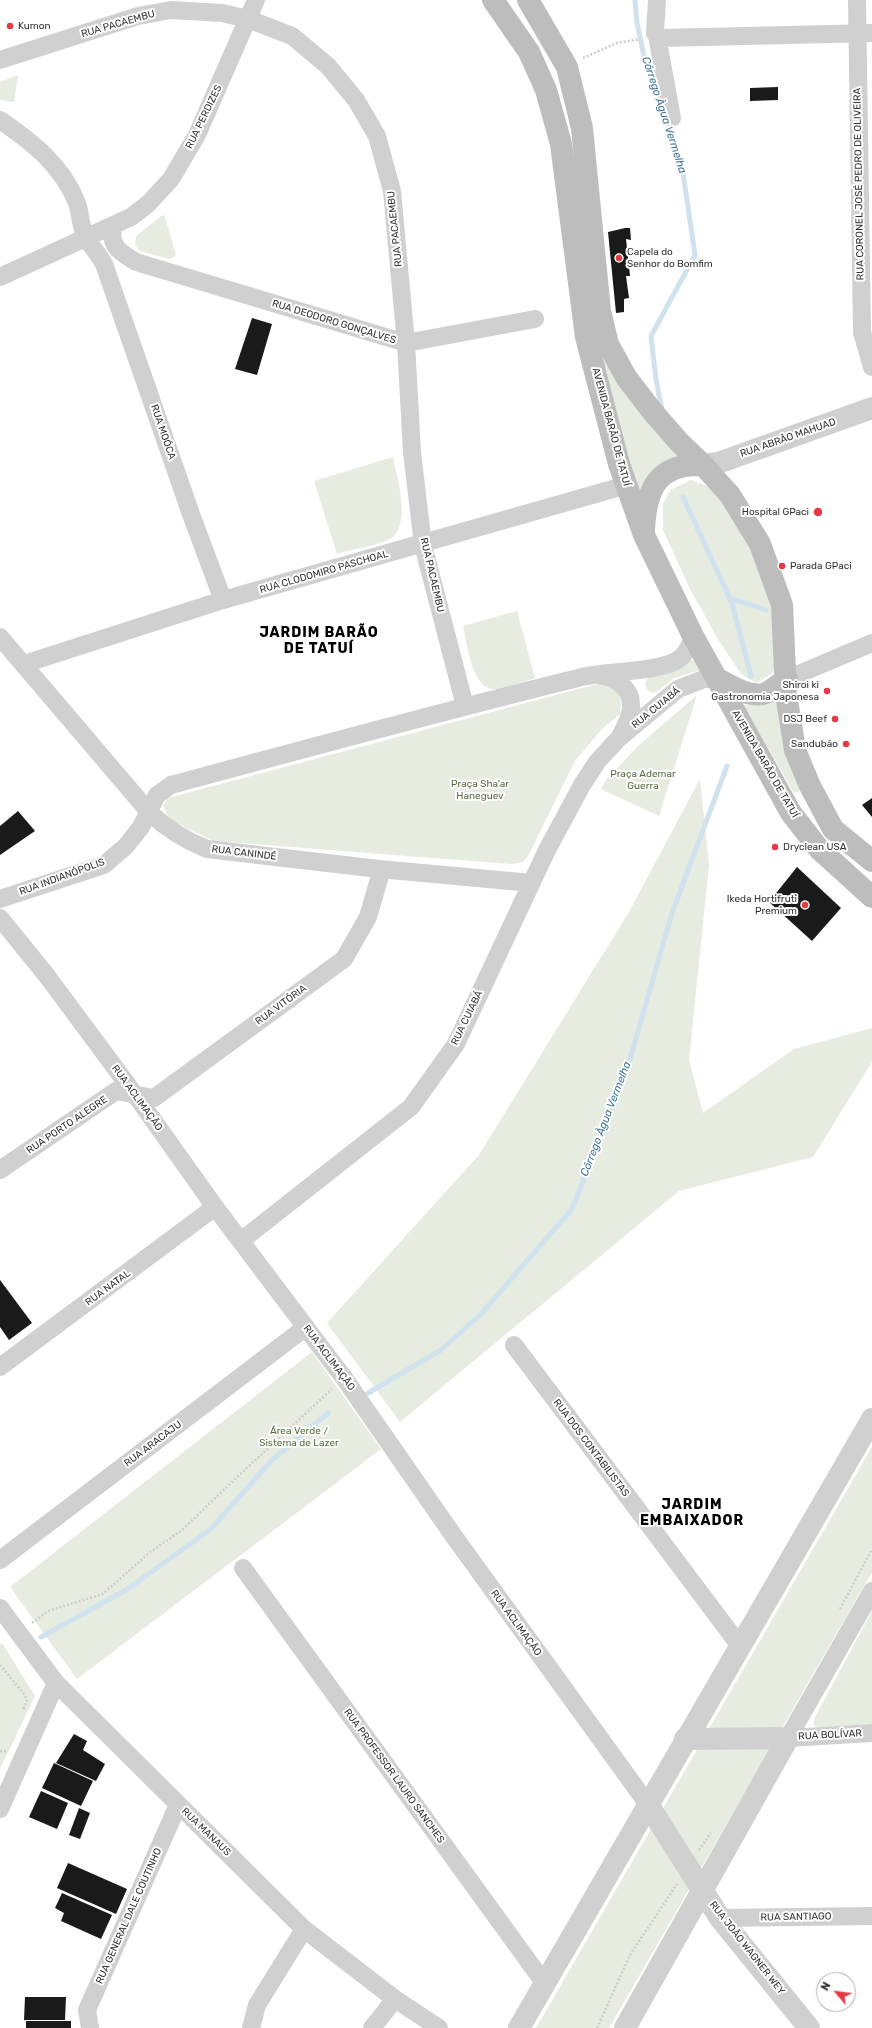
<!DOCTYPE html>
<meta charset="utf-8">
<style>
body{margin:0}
#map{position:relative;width:872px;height:2028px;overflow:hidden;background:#fff;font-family:Rubik,sans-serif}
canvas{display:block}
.north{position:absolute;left:816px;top:1972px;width:40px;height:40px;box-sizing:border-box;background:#fff;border:1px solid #adadad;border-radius:50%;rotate:299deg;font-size:11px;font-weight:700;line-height:16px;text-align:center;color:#333}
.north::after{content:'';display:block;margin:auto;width:14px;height:18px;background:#e63946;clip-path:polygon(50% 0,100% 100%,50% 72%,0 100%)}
</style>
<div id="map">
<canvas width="872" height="2028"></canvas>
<div class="north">N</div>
</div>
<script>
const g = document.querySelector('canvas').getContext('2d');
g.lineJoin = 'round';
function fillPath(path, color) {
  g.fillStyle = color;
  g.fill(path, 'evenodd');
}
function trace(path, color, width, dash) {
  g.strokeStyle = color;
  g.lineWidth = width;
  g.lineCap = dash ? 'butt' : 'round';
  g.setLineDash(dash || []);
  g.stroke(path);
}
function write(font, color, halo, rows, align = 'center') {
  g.font = font + ' Rubik,sans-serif';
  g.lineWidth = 4;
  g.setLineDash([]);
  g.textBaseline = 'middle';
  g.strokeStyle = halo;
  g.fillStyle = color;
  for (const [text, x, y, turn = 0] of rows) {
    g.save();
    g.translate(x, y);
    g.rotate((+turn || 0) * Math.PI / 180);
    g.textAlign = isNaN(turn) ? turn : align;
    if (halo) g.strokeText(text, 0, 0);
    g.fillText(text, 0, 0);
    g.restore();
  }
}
const green = new Path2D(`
 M18,75L14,102L0,100V82Z
 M164,214L176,254L174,257L169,259L140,251L135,245L136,236Z
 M595,327L684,460L640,499L617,431Z
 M393,457C397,478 412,526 390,539C377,546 352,549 337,554L314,481Z
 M691,480L710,487L742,528L766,572L774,614L777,651L773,673L756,683L741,674L719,641L690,589L663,530V504L670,490Z
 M517,611L535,678C523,682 509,688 496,689C472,692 467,643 463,626Z
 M695,659L700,670L674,678L658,691L652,693L647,690L645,684L647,678Z
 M601,683C619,693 623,693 620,714L602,729L575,761L528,856L523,862L511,864L214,841L186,828L169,818L163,806L168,798Z
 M776,693L800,791L794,793L743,705L758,704Z
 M697,695L659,816L601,789L606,780L638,746Z
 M700,779L709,865L689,1060L703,1113L794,1049L872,1028V1062L813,1157L679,1191L400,1422L327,1323L479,1155L629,912Z
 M312,1352L381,1449L77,1679L10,1587Z
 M872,1447V1572L609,2028H536Z
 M872,1611V1724L817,1727L814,1725V1719Z
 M2,1643L35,1696L0,1769V1645Z`);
const stream = new Path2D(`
 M635,0L637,23L646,66L661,101
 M662,410L656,380L651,336L695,255L683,173L667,120
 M683,497L732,603L751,676
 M730,598L766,610
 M368,1393L441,1350L480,1315L572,1209L626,1073L672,913L727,766
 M41,1637L126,1590L211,1529L271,1461L328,1413`);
const building = new Path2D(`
 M778,87V100L750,101V88Z
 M625,228H630L631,240L626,239L630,276H626L629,298L624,299V312L616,313L608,232Z
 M252,318L272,324L257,375L235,369Z
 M872,798V817L862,805Z
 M18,811L35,831L0,855V826Z
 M797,867L841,908L812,941L769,902Z
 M0,1280L32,1323L9,1340L0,1327Z
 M74,1734L87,1741L83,1750L105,1764L96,1781L56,1763Z
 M54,1763L93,1781L81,1806L42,1788Z
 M41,1791L68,1803L57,1829L29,1817Z
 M79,1808L90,1813L80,1839L69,1835Z
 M68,1863L127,1889L116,1914L57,1888Z
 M62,1893L112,1915L101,1939L61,1921L64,1913L55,1908Z
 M25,1997H66L65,2020H24Z
 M26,2021H71V2028H26Z`);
const path = new Path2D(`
 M583,58L617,43L640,39
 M840,1609L872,1549
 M32,1623L48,1611L103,1594L149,1553L182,1530L235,1479L332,1389
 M0,1665L24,1694L27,1700L23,1711
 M0,1751H8
 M699,1850L711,1833
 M597,2028L630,1955L677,1884`);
const minor = new Path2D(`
 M657,0L655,33L657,36L672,118
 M857,0L862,332L872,367
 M657,36L661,38L872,33
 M0,60L138,16L171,10L222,13L248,19L292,36L328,66L356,100L377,136L392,191L406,343L412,452L423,545L465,706
 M0,120C32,142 62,165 77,203C81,214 80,229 87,239C92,247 99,255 104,264L192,517L223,600
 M113,226C109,247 120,252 136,262L406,343L535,319
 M0,277L131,217L148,204L171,179L197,135L256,0
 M0,637L149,812C167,829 184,840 207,849L379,869L532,883
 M24,664L223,600L627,485
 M599,675C614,677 631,687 631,705C632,715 625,726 621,735
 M787,679L872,643
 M0,899L104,865L126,846L141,827L157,795L171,785C308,748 444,711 582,677C608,671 652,672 674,662C685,657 690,647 693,636
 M0,918L47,976L136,1096L215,1207L344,1378L453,1535L649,1806
 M0,1170L116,1091L154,1098L344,959L368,917L379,879V869
 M242,1240L411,1107L456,1044L547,850L582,785L597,762L619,738L678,689L704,679H718
 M514,1345L740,1646
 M0,1367L215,1207
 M0,1560L306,1327
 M243,1568L545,1984
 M0,1608L56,1683L304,1929L395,1999L439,2028
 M788,1738L872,1591
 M788,1738L872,1733
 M0,1809L56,1683
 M720,1918L872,1916
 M90,2028L87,2010L178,1805
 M251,2028L257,2005L304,1929
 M372,2028L395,1999`);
const tertiary = new Path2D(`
 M703,465L718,463L872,408
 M649,1806L720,1918L809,2028
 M519,2028L872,1419
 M625,2028L788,1738L685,1739`);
const secondary = new Path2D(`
 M493,0L529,52L546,90L561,144L586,337L619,464L644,535L693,636L791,813L819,849L872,897
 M528,0L567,67L582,128L600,311L608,344L626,377L652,411L679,442L703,465L730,495L760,544L782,605L786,694L795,750L810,786L833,829L872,861
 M644,530C646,488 658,463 703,465
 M718,679C731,686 748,697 763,694C771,692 779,683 787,679`);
const markers = [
 [10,26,4,"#e63946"],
 [619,258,4,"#e63946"],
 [818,512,5,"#e63946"],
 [782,566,4,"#e63946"],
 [827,691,4,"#e63946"],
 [835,719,4,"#e63946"],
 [846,744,4,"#e63946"],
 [775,847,4,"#e63946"],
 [805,905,4,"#e63946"]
];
const streetNames = [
 ["RUA PACAEMBU",118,24,-16],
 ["RUA PERDIZES",204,117,-64],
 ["RUA CORONEL JOSÉ PEDRO DE OLIVEIRA",859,184,-91],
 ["RUA PACAEMBU",395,229,-96],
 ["RUA DEODORO GONÇALVES",334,322,17],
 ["AVENIDA BARÃO DE TATUÍ",611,427,75],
 ["RUA MOÓCA",163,432,71],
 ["RUA ABRÃO MAHUAD",788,438,-19],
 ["RUA CLODOMIRO PASCHOAL",324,572,-16],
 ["RUA PACAEMBU",432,575,77],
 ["RUA CUIABÁ",656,708,-39],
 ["AVENIDA BARÃO DE TATUÍ",765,764,60],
 ["RUA CANINDÉ",244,853,7],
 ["RUA INDIANÓPOLIS",62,877,-20],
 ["RUA VITÓRIA",281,1005,-36],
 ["RUA CUIABÁ",467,1018,-64],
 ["RUA ACLIMAÇÃO",137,1098,54],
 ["RUA PORTO ALEGRE",67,1125,-34],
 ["RUA NATAL",108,1288,-36],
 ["RUA ACLIMAÇÃO",329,1358,53],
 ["RUA ARACAJU",153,1444,-37],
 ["RUA DOS CONTABILISTAS",591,1448,53],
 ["RUA ACLIMAÇÃO",516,1623,54],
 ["RUA BOLÍVAR",830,1735,-3],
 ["RUA PROFESSOR LAURO SANCHES",394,1776,54],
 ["RUA MANAUS",206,1832,44],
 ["RUA GENERAL DALE COUTINHO",129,1916,-66],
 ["RUA SANTIAGO",796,1917,-1],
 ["RUA JOÃO WAGNER WEY",747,1948,52]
];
const poiNames = [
 ["Kumon",18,26,"left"],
 ["Capela do",627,252,"left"],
 ["Senhor do Bomfim",627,264,"left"],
 ["Hospital GPaci",809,512],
 ["Parada GPaci",790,566,"left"],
 ["Shiroi ki",819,685],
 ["Gastronomia Japonesa",819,697],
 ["DSJ Beef",827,719],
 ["Sandubão",838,744],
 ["Dryclean USA",783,847,"left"],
 ["Ikeda Hortifruti",797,899],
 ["Premium",797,911]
];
const parkNames = [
 ["Praça Ademar",643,774],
 ["Guerra",643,786],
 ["Praça Sha'ar",480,784],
 ["Haneguev",480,796],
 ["Área Verde /",299,1431],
 ["Sistema de Lazer",299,1443]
];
const waterNames = [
 ["Córrego Àgua Vermelha",664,115,72],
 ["Córrego Àgua Vermelha",606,1119,-69]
];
const districtNames = [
 ["JARDIM BARÃO",319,633],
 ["DE TATUÍ",319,649],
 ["JARDIM",692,1505],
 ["EMBAIXADOR",692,1521]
];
fillPath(green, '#e6ecdf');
trace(stream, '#cfe2ee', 5);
fillPath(building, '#1a1a1a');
trace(path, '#cdcdcd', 2.5, [2, 2]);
trace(minor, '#d0d0d0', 18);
trace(tertiary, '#d0d0d0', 22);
trace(secondary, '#bdbdbd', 22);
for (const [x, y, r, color] of markers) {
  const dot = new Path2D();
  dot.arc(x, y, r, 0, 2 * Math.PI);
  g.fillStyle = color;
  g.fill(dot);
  trace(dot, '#fff', 1.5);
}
write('10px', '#333', '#fff', streetNames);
write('10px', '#333', '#fff', poiNames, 'right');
write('10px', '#56703f', '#fff', parkNames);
write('italic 11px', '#3f7597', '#fff', waterNames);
g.letterSpacing = '1px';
write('bold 14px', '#000', '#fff', districtNames);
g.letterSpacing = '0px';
</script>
